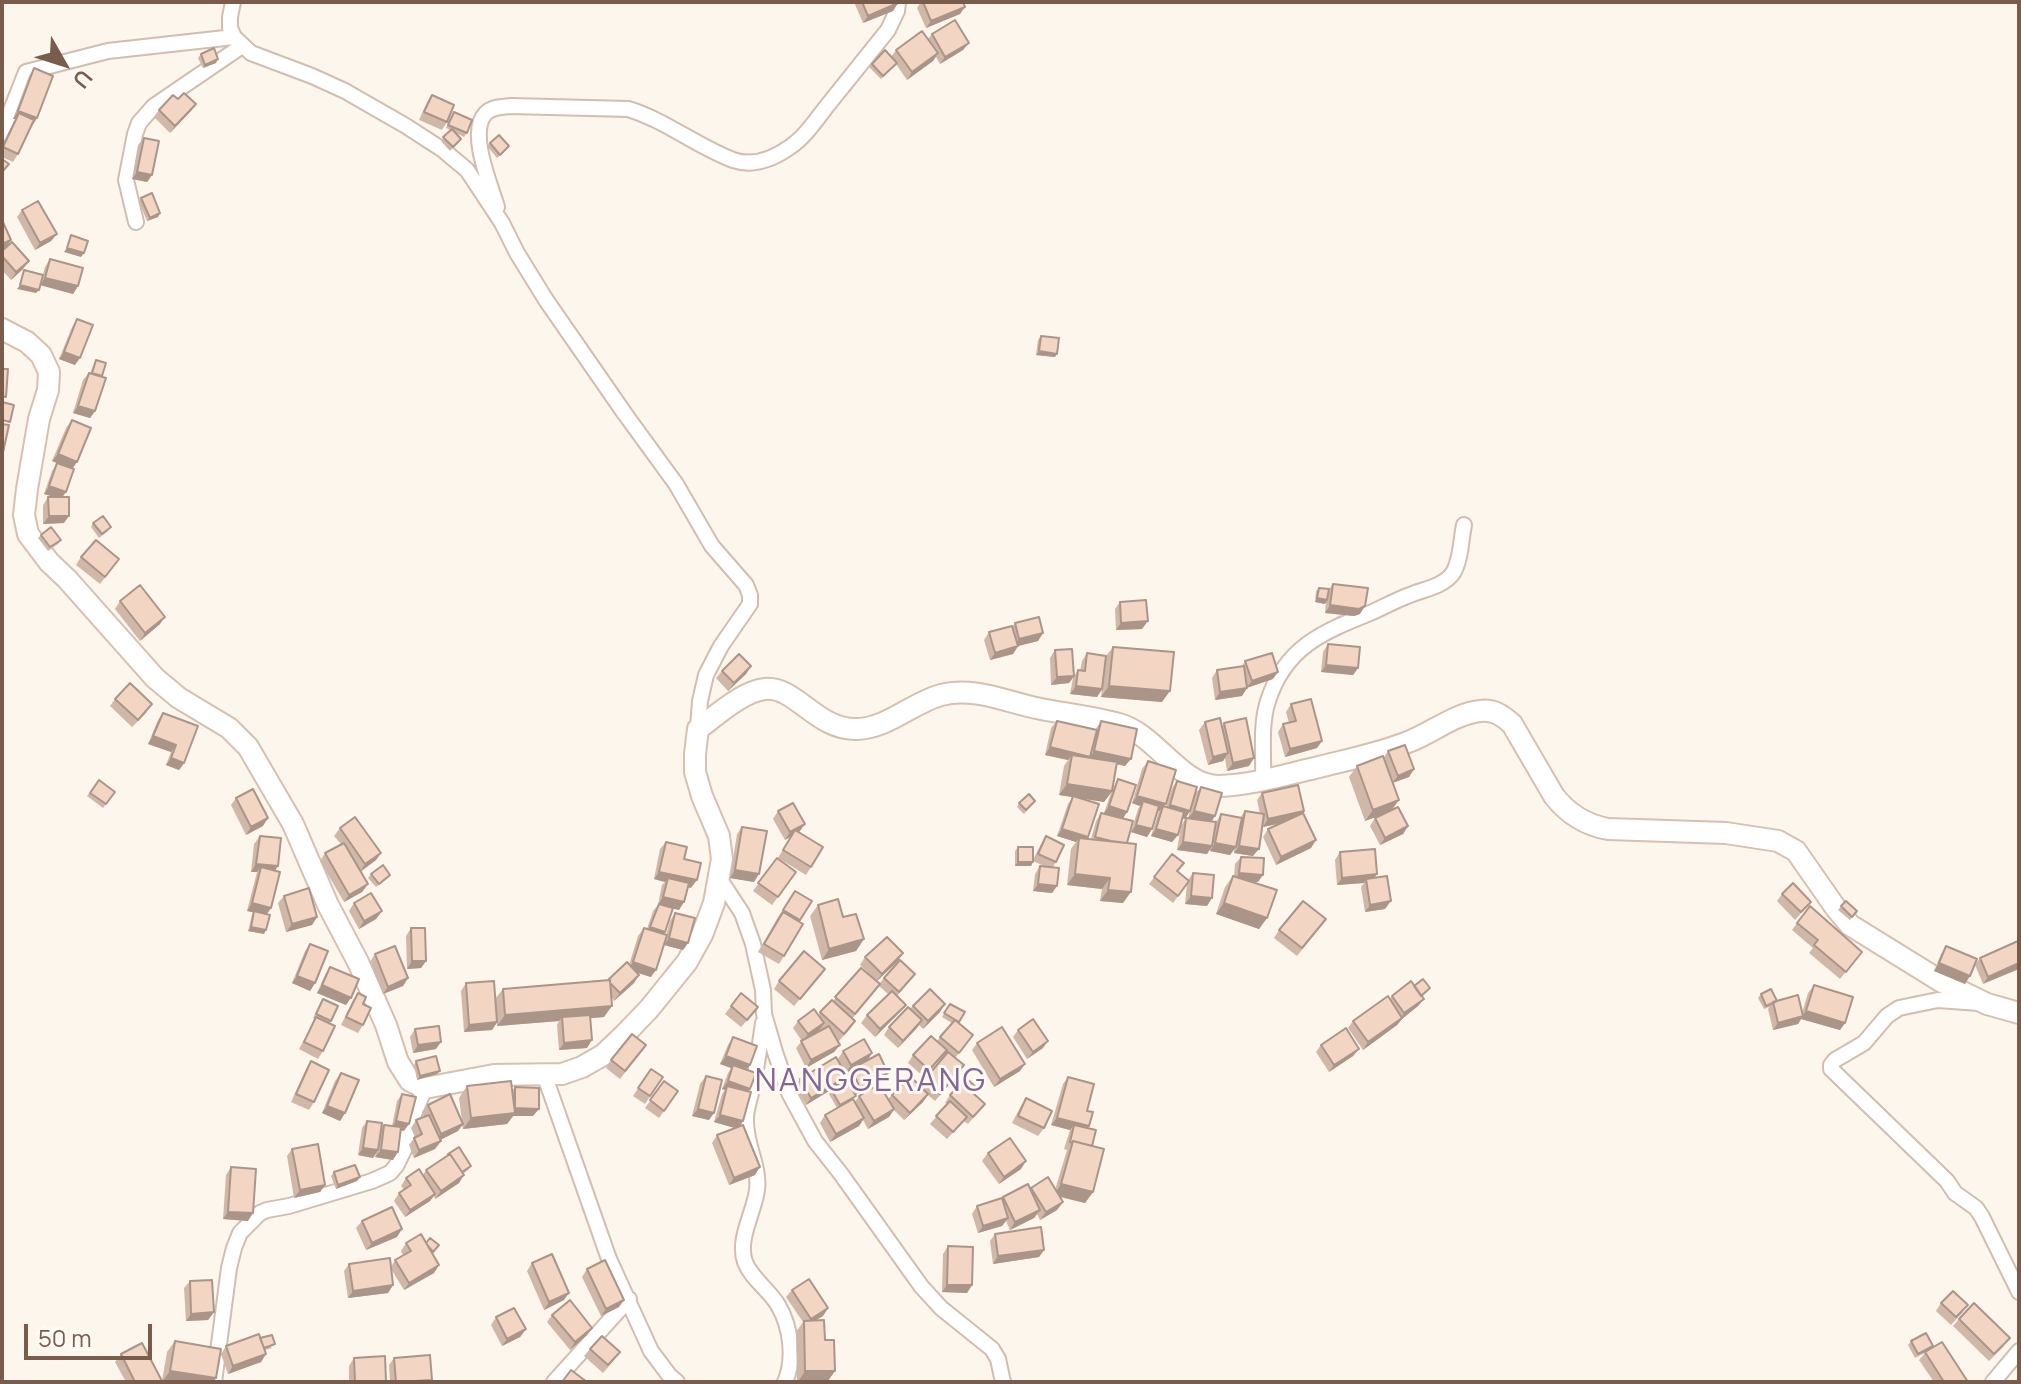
<!DOCTYPE html>
<style>
body{margin:0}
#map{position:relative;width:2021px;height:1384px;overflow:hidden;background:#fdf6ec;font-family:Manrope,sans-serif}
canvas{display:block}
.frame{position:absolute;inset:0;border:4px solid #7a5c4d;pointer-events:none}
.north{position:absolute;left:24px;top:24px;width:80px;height:80px;-webkit-text-stroke:6px #fffaf3;paint-order:stroke;rotate:129deg;font-size:22px;font-weight:700;line-height:32px;text-align:center;color:#7a5c4d}
.north::after{content:'';display:block;margin:auto;width:28px;height:36px;background:#7a5c4d;clip-path:polygon(50% 0,100% 100%,50% 72%,0 100%)}
.scale{position:absolute;left:24px;top:1324px;width:128px;height:36px;box-sizing:border-box;border:4px solid #7a5c4d;border-top:0;padding-left:10px;font-size:24px;line-height:28px;white-space:nowrap;color:#7a5c4d;-webkit-text-stroke:6px #fffaf3;paint-order:stroke}
</style>
<div id="map">
<canvas width="2021" height="1384"></canvas>
<div class="frame"></div>
<div class="north">U</div>
<div class="scale">50 m</div>
</div>
<script>
const g = document.querySelector('canvas').getContext('2d');
g.lineJoin = 'round';
function trace(path, color, width, dash) {
  g.strokeStyle = color;
  g.lineWidth = width;
  g.lineCap = dash ? 'butt' : 'round';
  g.setLineDash(dash || []);
  g.stroke(path);
}
function fillPath(path, color) {
  g.fillStyle = color;
  g.fill(path, 'evenodd');
}
function write(font, color, halo, rows, align = 'center') {
  g.font = font + ' Manrope,sans-serif';
  g.lineWidth = 6;
  g.setLineDash([]);
  g.textBaseline = 'middle';
  g.strokeStyle = halo;
  g.fillStyle = color;
  for (const [text, x, y, turn = 0] of rows) {
    g.save();
    g.translate(x, y);
    g.rotate((+turn || 0) * Math.PI / 180);
    g.textAlign = isNaN(turn) ? turn : align;
    if (halo) g.strokeText(text, 0, 0);
    g.fillText(text, 0, 0);
    g.restore();
  }
}
const street = new Path2D(`
 M233,2L230,17V28L234,37L251,53L312,76L345,91L406,126L443,150L467,170L502,223L517,253L546,300L625,414L676,484L712,546L746,585L750,595V604L721,646L706,675L700,701L698,729
 M2,133L26,72L108,51L234,37
 M497,207C491,186 467,131 486,113C492,107 502,107 511,106L628,109C665,120 696,146 733,160C753,167 773,159 790,147C805,137 816,120 827,106C847,81 868,55 888,30L897,11L898,2
 M136,222L126,180L135,134L139,123L154,106L242,46
 M1263,780C1264,755 1260,725 1268,701C1285,647 1323,632 1370,613C1384,607 1396,600 1410,595C1424,589 1443,587 1453,573C1461,560 1461,539 1464,525
 M719,878L742,913L753,944L763,990L764,1014L775,1052L789,1093L815,1141L841,1174L921,1286L941,1308L992,1349L998,1359L1003,1382
 M1979,1003L1938,1000L1899,1008L1887,1016L1864,1043L1835,1060L1831,1065V1069L1947,1181L1955,1193L1976,1208L1982,1217L2019,1292
 M763,1023C760,1045 757,1067 752,1089C750,1099 746,1109 746,1119C745,1145 760,1165 757,1190C754,1213 737,1239 745,1262C751,1278 769,1290 778,1305C791,1327 795,1359 785,1382
 M544,1074L609,1259L651,1351L669,1375L677,1382
 M214,1382L229,1268L234,1248L240,1233L260,1213L267,1210L289,1206L372,1181L390,1173L396,1166L404,1150L411,1121L425,1088
 M554,1382L629,1299
 M1993,1382L2019,1351`);
const secondary = new Path2D(`
 M2,329L27,342L41,355L49,372L48,390L39,419L27,489L24,515L28,534L49,562L67,579L155,678L179,698L229,728L248,747L293,824L328,905L358,962L386,1025L398,1062L410,1081L425,1088L494,1075L562,1074L582,1067L603,1055L624,1035L649,1009L687,962L702,935L714,903L722,859L719,836L702,796L695,772V754L698,729C716,716 743,691 765,689C796,686 816,730 857,729C888,728 912,703 941,695C974,686 1009,703 1041,709C1067,714 1094,717 1119,724C1157,735 1180,786 1219,786C1252,785 1284,775 1315,768C1346,760 1378,754 1408,742C1432,733 1454,714 1480,711C1493,709 1502,715 1512,724L1554,796C1568,814 1586,825 1608,829L1726,833L1778,841L1796,851L1835,907L1850,925L1942,982L1987,1004L2019,1013`);
const wall = new Path2D(`
 M854,2H898L893,11L863,23Z
 M916,2H963L960,14L926,28L917,8L921,2L916,4Z
 M932,34L969,43L963,50L940,64L936,57L933,61L907,80L896,64L881,79L869,67L872,64L891,57L896,50L928,39Z
 M201,54L216,63L203,68L198,58Z
 M34,68L37,118L32,125L18,154L13,162L2,157V145L15,119H13L29,76Z
 M432,95L447,122L442,130L419,120L427,102Z
 M196,104L170,133L154,117L159,110Z
 M454,112L467,133L464,137L456,133L461,139L450,151L441,141L450,130L446,128Z
 M144,138L152,175L147,182L132,179L138,145Z
 M490,143L506,150L497,158L487,146Z
 M141,198L160,213L158,217L147,221L139,202Z
 M22,210L57,234L51,241L35,250L17,217Z
 M11,240L7,247L23,269L11,280L2,270V251Z
 M50,259L78,286L73,294L40,285L45,267Z
 M77,319L75,365L59,359L72,327Z
 M1041,336L1055,357L1036,355L1038,340Z
 M96,360L101,377L95,411L90,418L73,413L83,380L89,373H90Z
 M72,420L77,462L72,469L66,492L62,497L64,523L43,524V505L48,497H55L44,494L52,471L57,463L62,465L52,461L66,428Z
 M93,523L108,531L99,538L91,527Z
 M41,535L61,540L58,544L48,551L38,538Z
 M81,557L119,559L100,584L76,565Z
 M1333,584L1360,614L1354,616L1325,613L1326,601L1325,604L1315,602L1316,591L1319,588L1329,589Z
 M120,601L160,624L140,641L115,609Z
 M1120,602L1142,629L1116,630L1115,609Z
 M1015,623L1043,633L1038,641L1018,646L1013,654L990,660L984,640L989,632L1012,627Z
 M1328,644L1358,668L1353,675L1321,672L1323,652Z
 M1113,647L1162,702L1101,697L1102,690L1097,697L1070,694L1073,678L1069,683L1051,685L1050,658L1055,650L1074,676L1078,670L1080,671L1082,661L1087,653L1106,656Z
 M1245,661L1273,679L1247,688L1242,696L1215,700L1212,678L1217,670L1242,666Z
 M751,666L746,674L728,691L716,678L722,671Z
 M115,699L147,712L132,727L110,706Z
 M1291,704L1317,748L1285,757L1278,732L1283,724L1289,723L1286,712Z
 M163,713L184,763L179,770L166,765L171,752L148,744L158,720Z
 M1057,721L1095,730L1101,721L1125,766L1117,764L1113,788L1118,779L1127,812L1123,818L1127,843L1123,903L1100,901L1102,889L1067,885L1071,849L1076,842L1057,836L1068,804L1073,797L1059,795L1064,766L1068,760L1045,755L1051,728ZM1111,793L1104,813H1101L1096,821L1091,839H1087L1088,837L1081,798L1104,802Z
 M1205,722L1222,726L1224,723L1249,766L1227,771L1225,758L1223,761L1208,765L1199,730Z
 M1388,751L1414,769L1409,777L1393,783V809L1408,826L1403,834L1380,845L1370,826L1375,818L1383,814L1365,821L1349,777L1357,766L1384,757Z
 M1148,761L1166,804L1164,806L1166,807L1172,788L1177,781L1190,811L1185,819L1182,818L1178,835L1172,842L1151,836L1159,811H1158L1152,829L1147,837L1131,832L1138,809L1140,806L1132,803L1142,769Z
 M99,780L115,792L103,808L87,796Z
 M1201,787L1212,821L1216,822L1221,814L1240,818L1245,811L1260,814L1257,800L1262,793L1303,813L1311,848L1276,865L1263,837L1268,829L1283,823L1263,827V825L1253,856L1234,853V849L1230,855L1210,851V849L1207,854L1177,850L1181,826L1186,818H1188L1195,794Z
 M236,798L263,826L246,835L231,805Z
 M1035,801L1024,814L1017,807L1019,803Z
 M778,811L800,831L798,832L811,867L806,875L778,858L791,836L785,840L773,819Z
 M742,827L754,882L730,878L737,834Z
 M340,828L381,853L376,860L360,872L368,884L362,892L344,902L320,861L325,853L341,844L334,836Z
 M260,836L275,870L271,908L267,914L264,934L248,931L252,915L253,912L247,911L257,872H251L254,844Z
 M1046,836L1056,862L1053,867L1057,886L1052,893L1033,891L1035,874L1040,866H1044L1033,861L1031,866H1015V851L1018,847L1033,860L1041,844Z
 M666,842L684,859L691,888L688,887L679,910L672,908L663,934L666,935L670,921L675,913L688,943L683,950L664,945L651,977L636,972L634,983L614,1001L612,998L604,1017L590,1018L587,1048L559,1050L557,1025L559,1021L497,1026V1023L492,1030L464,1032L461,991L466,983L495,999L503,989L608,980L629,965L638,936L644,928L647,929L653,911L658,905L662,885L665,882L654,879L660,849Z
 M1340,852L1375,878L1385,909L1365,912L1361,887L1364,883L1337,885L1335,860Z
 M1172,854L1178,872L1188,880L1193,873L1207,906L1185,904L1187,884L1173,903L1149,884Z
 M1241,857L1258,882H1250L1267,918L1259,929L1216,914L1225,887L1233,876H1234L1235,864Z
 M777,858L796,872L772,905L753,891Z
 M371,874L390,875L388,878L376,887L368,878Z
 M795,891L812,901L799,922L784,956L779,964L758,952L778,917Z
 M1782,894L1811,902L1795,920L1777,901Z
 M284,896L317,917L312,925L286,932L278,903Z
 M1846,901L1857,911L1850,920L1838,910Z
 M354,903L382,911L376,919L359,929L349,911Z
 M818,905L864,939L856,951L822,960L810,916Z
 M1326,919L1297,956L1274,938L1279,930Z
 M1797,923L1862,952L1840,979L1809,953L1813,948L1792,930Z
 M411,928L426,961L421,968L407,969L406,936Z
 M2019,943L1983,984L1975,965L1965,984L1934,971L1941,954L1946,946L1975,965L1980,958Z
 M310,944L315,983L310,991L292,983L305,951Z
 M375,954L408,978L403,986L383,994L370,962Z
 M865,957L898,961L877,981L879,984L884,978L915,974L897,996L906,1005L900,1012L875,1037L861,1023L867,1015L888,994L879,986L852,1019L855,1021L850,1029L839,1041L837,1040L840,1045L834,1052L806,1068L796,1048L802,1041L793,1028L798,1021L818,1015L832,1000L833,1001L861,968L874,979L860,965Z
 M330,967L346,1005L317,993L325,975Z
 M825,969L794,1006L774,989L779,981Z
 M1814,985L1845,1023L1840,1030L1801,1019L1798,1024L1773,1030L1768,1009L1769,1007L1764,1009L1758,998L1761,994L1802,1013L1808,993Z
 M1414,986L1430,988L1422,997L1424,999L1418,1006L1402,1019L1397,1025L1363,1050L1348,1028L1353,1021L1390,999L1392,996Z
 M358,993L363,1004V1025L358,1033L341,1025L353,1000Z
 M323,999L331,1021L329,1023L323,1051L318,1059L299,1049L315,1019L313,1018Z
 M950,1004L958,1023L973,1035L955,1058L959,1073L935,1101L928,1095L923,1102L904,1120L894,1110L889,1117L868,1129L863,1120L859,1126L830,1142L820,1123L825,1115L837,1108L829,1094L832,1091H853L846,1077L842,1083L806,1105L795,1087L800,1079L847,1075L850,1070L846,1073L838,1059L843,1051L872,1053L867,1061L883,1080L855,1095L853,1099L855,1102L859,1096L888,1099L892,1095L920,1086L946,1054L945,1053L924,1077L908,1063L913,1055L937,1041L952,1023L942,1017Z
 M731,1006L752,1015L741,1027L725,1014Z
 M913,1006L940,1012L923,1029L919,1025L898,1048L884,1035L889,1027Z
 M415,1029L436,1049L413,1053L410,1037Z
 M1018,1030L1043,1048L1027,1059L1013,1037Z
 M733,1037L746,1070L748,1092L743,1121L740,1126L755,1175L729,1185L712,1143L717,1135L735,1128L714,1122L722,1094L725,1090L722,1089L728,1073L731,1068L720,1064L728,1045Z
 M977,1043L1020,1071L994,1087L972,1050Z
 M1321,1045L1359,1049L1353,1056L1329,1072L1316,1052Z
 M641,1052L620,1079L606,1068L611,1060Z
 M311,1061L314,1102L309,1110L291,1102L306,1069Z
 M416,1061L437,1074L417,1080L414,1065Z
 M651,1069L663,1077L645,1104L633,1096Z
 M341,1073L345,1113L340,1121L322,1113L335,1081Z
 M706,1076L709,1120L692,1116L700,1084Z
 M1068,1077L1087,1111L1089,1126L1087,1128L1092,1146L1093,1192L1085,1203L1059,1197L1063,1202L1057,1210L1040,1220L1037,1214L1034,1218L1010,1230L1006,1221L1002,1226L978,1233L972,1214L977,1206L1002,1198L1003,1197L1030,1189L1031,1188L1055,1190L1067,1150L1064,1149L1070,1130L1051,1125L1063,1084Z
 M664,1081L678,1091L659,1118L645,1108Z
 M467,1086L512,1091L515,1087L533,1116H513L507,1124L463,1129L462,1125L458,1131L440,1140L441,1141L435,1149L414,1158L409,1145L415,1137L411,1128L416,1120L424,1117L422,1112L428,1105L462,1121L459,1098Z
 M402,1094L404,1131L401,1130L393,1160L375,1157L376,1153L373,1158L358,1155L362,1128L367,1121L381,1129L384,1125L392,1126L397,1101Z
 M974,1094L985,1104L968,1124L964,1121L947,1139L930,1124L947,1104L945,1103L950,1095Z
 M1026,1098L1044,1128L1038,1136L1012,1123L1021,1106Z
 M292,1149L325,1185L320,1192L294,1198L287,1156Z
 M988,1153L1021,1169L999,1184L982,1161Z
 M471,1166L468,1170L463,1174L459,1183L435,1199L434,1196L430,1201L405,1217L394,1201L399,1193L404,1190L401,1186L406,1178L423,1175L426,1170Z
 M231,1167L248,1221L223,1219L226,1175Z
 M334,1172L360,1177L357,1181L336,1189L331,1176Z
 M362,1221L397,1237L366,1250L356,1228Z
 M995,1234L1044,1250L1039,1257L993,1264L990,1241Z
 M406,1243H426L439,1245L432,1254L439,1265L434,1273L404,1290L391,1269L393,1285L388,1293L348,1298L344,1271L349,1264L391,1267L395,1260L403,1255L401,1251Z
 M948,1246L972,1285L967,1293L942,1292L943,1254Z
 M532,1263L564,1300L544,1310L527,1271Z
 M587,1269L619,1307L601,1316L582,1277Z
 M190,1281L214,1312L208,1320L186,1321L184,1288Z
 M792,1290L828,1308L823,1316L815,1320L825,1340L835,1371L827,1382H797L796,1332L803,1322L786,1297Z
 M1941,1303L1963,1312L1951,1325L1936,1311Z
 M552,1315L587,1335L570,1350L547,1322Z
 M496,1317L526,1329L520,1337L502,1346L491,1325Z
 M1959,1319L2004,1346L1989,1361L1953,1326Z
 M260,1338L272,1348L265,1350L266,1354L261,1362L228,1374L221,1354L226,1346Z
 M175,1341L214,1382H126L115,1362L121,1354L162,1381L167,1352Z
 M1911,1341L1933,1346L1931,1349L1968,1382H1934L1919,1360L1925,1353L1915,1358L1908,1345Z
 M590,1349L615,1359L603,1373L584,1356Z
 M354,1358L386,1382H349V1366Z
 M394,1358L430,1382H390L389,1365Z`);
const shadedWall = new Path2D(`
 M898,3L893,11L863,23L868,16Z
 M965,7L960,14L926,28L931,21Z
 M969,43L963,50L940,64L945,57Z
 M938,53L933,61L907,80L912,72Z
 M218,59L216,63L203,68L205,65Z
 M196,104L191,111L170,133L175,126Z
 M18,111L37,118L32,126L19,113L15,119H13Z
 M137,172L152,175L147,182L132,179Z
 M160,213L158,217L147,221L150,218Z
 M57,234L51,241L35,250L40,243Z
 M11,240L6,248L2,249V244Z
 M67,248L84,253L81,257L64,252Z
 M29,261L23,269L11,280L16,272Z
 M45,278L78,286L73,294L40,285Z
 M20,285L39,290L36,293L17,289Z
 M1039,351L1057,354L1055,357L1036,355Z
 M64,352L80,358L75,365L59,359Z
 M78,406L95,411L90,418L73,413Z
 M58,454L77,462L72,469L52,461Z
 M49,486L66,492L61,499L44,494Z
 M49,516H69L64,523L43,524Z
 M1317,598L1327,600L1325,604L1315,602Z
 M1330,605L1365,606L1360,614L1354,616L1325,613Z
 M165,617L160,624L140,641L145,633Z
 M1148,621L1142,629L1116,630L1121,623Z
 M1043,633L1038,641L1014,647L1019,639Z
 M1018,646L1013,654L990,660L995,653Z
 M1326,665L1358,668L1353,675L1321,672Z
 M751,666L746,674L728,691L734,683Z
 M1278,672L1273,679L1246,688L1252,681Z
 M1074,676L1069,683L1051,685L1057,677Z
 M1076,686L1102,689L1097,697L1070,694Z
 M1109,686L1170,691L1162,702L1101,697Z
 M1247,688L1242,696L1215,700L1220,692Z
 M153,736L176,745L171,752L148,744Z
 M1322,741L1317,748L1285,757L1290,749Z
 M1050,747L1090,757L1094,751L1131,759L1125,766L1072,755L1068,760L1045,755Z
 M1228,753L1223,761L1208,765L1213,757Z
 M171,758L184,763L179,770L166,765Z
 M1254,758L1249,766L1227,771L1233,763Z
 M1414,769L1409,777L1392,783L1398,776Z
 M1067,784L1112,791L1104,802L1059,795Z
 M1137,796L1166,804L1159,811L1142,806L1143,801L1140,806L1132,803Z
 M1399,800L1391,811L1365,821L1373,810Z
 M1170,805L1190,811L1185,819L1164,813Z
 M1109,806L1127,812L1122,820L1104,813Z
 M1194,811L1215,816L1210,824L1188,818Z
 M1304,811L1299,819L1263,827L1268,819Z
 M268,818L263,826L246,835L251,827Z
 M805,824L800,831L785,840L790,832Z
 M1136,825L1152,829L1147,837L1131,832Z
 M1408,826L1403,834L1380,845L1385,838Z
 M1062,829L1088,837L1083,845L1079,838L1076,842L1057,836Z
 M1156,829L1178,835L1172,842L1151,836Z
 M1316,840L1311,848L1276,865L1281,857Z
 M1183,842L1212,846L1207,854L1177,850Z
 M1215,843L1236,847L1230,855L1210,851Z
 M1239,846L1259,849L1253,856L1234,853Z
 M381,853L376,860L360,872L365,864Z
 M1018,862H1033L1031,866H1015Z
 M256,864L278,866L273,874L261,867L257,872H251Z
 M735,870L759,874L754,882L730,878Z
 M659,872L697,880L691,888L667,882L668,878L665,882L654,879Z
 M1239,873L1263,875L1258,882L1234,881Z
 M1075,874L1110,878L1102,889L1067,885Z
 M1377,874L1372,882L1366,879L1364,883L1337,885L1342,878Z
 M368,884L362,892L344,902L349,895Z
 M1038,884L1057,886L1052,893L1033,891Z
 M1108,890L1131,892L1123,903L1100,901Z
 M1191,896L1212,898L1207,906L1185,904Z
 M663,897L684,902L679,910L658,905Z
 M1391,901L1385,909L1365,912L1370,905Z
 M252,903L271,908L266,915L247,911Z
 M1224,903L1267,918L1259,929L1216,914Z
 M382,911L376,919L359,929L364,921Z
 M317,917L312,925L286,932L292,924Z
 M251,927L266,930L264,934L248,931Z
 M650,927L665,932L660,939L645,934Z
 M669,938L688,943L683,950L664,945Z
 M864,939L856,951L822,960L829,949Z
 M903,953L898,961L876,982L882,974Z
 M412,961H426L421,968L407,969Z
 M633,962L656,970L651,977L628,970Z
 M1939,963L1970,976L1965,984L1934,971Z
 M2019,963V969L1983,984L1988,977Z
 M639,975L634,983L614,1001L620,993Z
 M297,976L315,983L310,991L292,983Z
 M408,978L403,986L383,994L388,987Z
 M322,985L351,998L346,1005L317,993Z
 M1424,999L1418,1006L1402,1019L1397,1025L1363,1050L1368,1042L1400,1020L1404,1013Z
 M945,1004L940,1012L923,1029L928,1021Z
 M906,1005L900,1012L875,1037L880,1029Z
 M612,1006L604,1017L562,1021V1017L559,1021L497,1026L505,1015Z
 M1806,1011L1845,1023L1840,1030L1801,1019L1798,1024L1773,1030L1778,1023L1802,1016Z
 M922,1020L917,1028L898,1048L903,1041Z
 M497,1022L492,1030L464,1032L469,1025Z
 M824,1023L819,1031L802,1042L808,1034Z
 M592,1040L587,1048L559,1050L564,1043Z
 M1048,1041L1043,1048L1027,1059L1033,1052Z
 M441,1042L436,1049L413,1053L418,1045Z
 M840,1045L834,1052L806,1068L811,1060Z
 M1359,1049L1353,1056L1329,1072L1334,1065Z
 M872,1053L867,1061L846,1073L851,1065Z
 M726,1056L750,1065L744,1073L733,1065L731,1068L720,1064Z
 M1025,1064L1020,1071L994,1087L1000,1079Z
 M440,1071L437,1074L417,1080L420,1076Z
 M888,1073L883,1080L855,1095L860,1088Z
 M847,1076L842,1083L806,1105L811,1098Z
 M728,1081L750,1089L745,1097L727,1086L725,1090L722,1089Z
 M928,1094L923,1102L904,1120L910,1113Z
 M327,1106L345,1113L340,1121L322,1113Z
 M515,1108L539,1109L533,1116H513L507,1124L463,1129L471,1118Z
 M698,1109L714,1113L709,1120L692,1116Z
 M894,1109L889,1117L868,1129L874,1121Z
 M720,1115L743,1121L738,1129L714,1122Z
 M864,1118L859,1126L830,1142L836,1134Z
 M1057,1118L1089,1126L1084,1134L1074,1125L1070,1130L1051,1125Z
 M396,1121L409,1124L404,1131L391,1128Z
 M463,1124L458,1131L436,1142L441,1134Z
 M441,1141L435,1149L414,1158L419,1150Z
 M363,1148L378,1150L373,1158L358,1155Z
 M381,1150L398,1152L393,1160L375,1157Z
 M1026,1161L1021,1169L999,1184L1004,1177Z
 M760,1167L755,1175L729,1185L734,1178Z
 M464,1175L459,1183L435,1199L441,1191Z
 M360,1177L357,1181L336,1189L338,1185Z
 M1061,1184L1093,1192L1085,1203L1054,1195Z
 M325,1185L320,1192L294,1198L300,1190Z
 M435,1194L430,1201L405,1217L410,1210Z
 M1063,1202L1057,1210L1040,1220L1046,1212Z
 M1040,1210L1034,1218L1010,1230L1015,1222Z
 M228,1212L253,1213L248,1221L223,1219Z
 M1008,1218L1002,1226L978,1233L983,1226Z
 M402,1229L397,1237L366,1250L372,1243Z
 M1044,1250L1039,1257L993,1264L998,1256Z
 M439,1265L434,1273L404,1290L409,1283Z
 M393,1285L388,1293L348,1298L353,1291Z
 M947,1285H972L967,1293L942,1292Z
 M569,1293L564,1300L544,1310L549,1302Z
 M624,1300L619,1307L601,1316L606,1309Z
 M828,1308L823,1316L805,1327L811,1319Z
 M214,1312L208,1320L186,1321L191,1314Z
 M592,1328L587,1335L570,1350L575,1342Z
 M526,1329L520,1337L502,1346L507,1339Z
 M266,1354L261,1362L228,1374L233,1366Z
 M170,1371L216,1378L214,1382H162Z
 M805,1371H835L827,1382H798Z`);
const building = new Path2D(`
 M862,2H898V3L868,16Z
 M923,2H963L965,7L931,21Z
 M955,20L969,43L945,57L932,34Z
 M922,31L938,53L912,72L896,50Z
 M214,48L218,59L205,65L201,54Z
 M885,50L897,63L883,76L872,64Z
 M34,68L53,76L37,118L18,111Z
 M184,93L196,104L175,126L159,110L173,95L178,99Z
 M432,95L454,105L447,122L424,112Z
 M454,112L472,120L467,133L448,125Z
 M19,113L34,120L18,154L3,147Z
 M452,129L461,139L453,147L443,137Z
 M499,135L509,146L500,155L490,143Z
 M144,138L159,141L152,175L137,172Z
 M2,159L9,164L2,172Z
 M152,193L160,213L150,218L141,198Z
 M38,201L57,234L40,243L22,210Z
 M2,220L11,240L2,244Z
 M71,235L88,241L84,253L67,248Z
 M12,242L29,261L16,272L2,256V251Z
 M50,259L83,268L78,286L45,278Z
 M24,270L43,275L39,290L20,285Z
 M77,319L93,325L80,358L64,352Z
 M1041,336L1059,338L1057,354L1039,351Z
 M96,360L106,363L102,376L92,373Z
 M2,369H8L6,397L2,396Z
 M89,373L106,378L95,411L78,406Z
 M2,402L14,405L10,422L2,420Z
 M72,420L91,428L77,462L58,454Z
 M2,424L9,425L2,457Z
 M57,463L74,469L66,492L49,486Z
 M48,497H69V516H49Z
 M103,516L111,527L102,534L93,523Z
 M51,527L61,540L50,547L41,535Z
 M96,540L119,559L105,577L81,557Z
 M1333,584L1368,588L1365,606L1359,609L1330,605Z
 M140,585L165,617L145,633L120,601Z
 M1319,588L1329,589L1327,600L1317,598Z
 M1146,600L1148,621L1121,623L1120,602Z
 M1039,617L1043,633L1019,639L1015,623Z
 M1012,626L1018,646L995,653L989,632Z
 M1328,644L1360,647L1358,668L1326,665Z
 M1113,647L1174,652L1170,691L1109,686Z
 M1072,649L1074,676L1057,677L1055,650Z
 M1087,653L1106,656L1102,689L1076,686L1078,670L1085,671Z
 M1272,653L1278,672L1252,681L1245,661Z
 M739,654L751,666L734,683L722,671Z
 M1244,666L1247,688L1220,692L1217,670Z
 M130,683L152,704L138,720L115,699Z
 M1311,699L1322,741L1290,749L1283,724L1296,721L1291,704Z
 M163,713L198,726L184,763L171,758L176,745L153,736Z
 M1220,718L1228,753L1213,757L1205,722Z
 M1246,718L1254,758L1233,763L1224,723Z
 M1057,721L1097,730L1090,757L1050,747Z
 M1101,721L1137,729L1131,759L1094,751Z
 M1405,745L1414,769L1398,776L1388,751Z
 M1072,755L1117,762L1112,791L1067,784Z
 M1383,756L1399,800L1373,810L1357,766Z
 M1148,761L1176,770L1166,804L1137,796Z
 M1118,779L1136,785L1127,812L1109,806Z
 M99,780L115,792L106,804L90,793Z
 M1177,781L1197,787L1190,811L1170,805Z
 M1298,785L1304,811L1268,819L1262,793Z
 M1201,787L1222,793L1215,816L1194,811Z
 M253,789L268,818L251,827L236,798Z
 M1029,794L1035,801L1026,810L1019,803Z
 M1073,796L1099,804L1088,837L1062,829Z
 M1143,801L1159,806L1152,829L1136,825Z
 M793,803L805,824L790,832L778,811Z
 M1163,806L1184,812L1178,835L1156,829Z
 M1398,807L1408,826L1385,838L1375,818Z
 M1245,811L1264,814L1259,849L1239,846Z
 M1101,813L1133,821L1127,843L1111,841L1095,837Z
 M1303,813L1316,840L1281,857L1268,829Z
 M1221,814L1242,818L1236,847L1215,843Z
 M355,817L381,853L365,864L340,828Z
 M1186,818L1216,822L1212,846L1183,842Z
 M742,827L767,831L759,874L735,870Z
 M795,830L823,847L811,867L783,850Z
 M260,836L281,838L278,866L256,864Z
 M1046,836L1064,845L1056,862L1038,854Z
 M1079,838L1136,844L1131,892L1108,890L1110,878L1075,874Z
 M666,842L687,847L684,859L701,863L697,880L659,872Z
 M344,843L368,884L349,895L325,853Z
 M1018,847H1033V862H1018Z
 M1375,849L1377,874L1342,878L1340,852Z
 M1172,854L1184,863L1177,871L1189,881L1178,896L1154,877Z
 M1241,857L1264,858L1263,875L1239,873Z
 M777,858L796,872L778,897L758,883Z
 M383,865L390,875L379,884L371,874Z
 M1040,866L1059,868L1057,886L1038,884Z
 M261,867L280,872L271,908L252,903Z
 M1193,873L1214,875L1212,898L1191,896Z
 M1233,876L1277,890L1267,918L1224,903Z
 M1387,876L1391,901L1370,905L1366,879Z
 M668,878L689,883L684,902L663,897Z
 M1793,883L1811,902L1801,912L1782,894Z
 M309,888L317,917L292,924L284,896Z
 M795,891L812,901L800,920L783,910Z
 M371,893L382,911L364,921L354,903Z
 M838,899L843,917L856,914L864,939L829,949L818,905Z
 M1303,901L1326,919L1302,948L1279,930Z
 M1846,901L1857,911L1852,917L1841,906Z
 M659,904L673,908L665,932L650,927Z
 M1810,906L1862,952L1846,972L1814,945L1818,940L1797,923Z
 M254,911L270,915L266,930L251,927Z
 M783,912L803,924L784,956L764,944Z
 M675,913L695,918L688,943L669,938Z
 M411,928H425L426,961H412Z
 M644,928L667,935L656,970L633,962Z
 M887,937L903,953L882,974L865,957Z
 M2018,941L2019,963L1988,977L1980,958Z
 M310,944L328,951L315,983L297,976Z
 M395,946L408,978L388,987L375,954Z
 M1946,946L1977,959L1970,976L1939,963Z
 M804,951L825,969L800,999L779,981Z
 M900,960L915,974L899,992L884,978Z
 M627,962L639,975L620,993L610,983V980H608Z
 M330,967L359,979L351,998L322,985Z
 M861,968L880,984L855,1014L835,997Z
 M1423,979L1430,988L1421,996L1414,986Z
 M610,980L612,1006L505,1015L503,989Z
 M494,981L497,1022L469,1025L466,983Z
 M1411,981L1424,999L1404,1013L1392,996Z
 M1814,985L1853,997L1845,1023L1806,1011Z
 M930,989L945,1004L928,1021L913,1006Z
 M1771,989L1777,1001L1766,1006L1761,994Z
 M892,991L906,1005L880,1029L867,1015Z
 M358,993L366,997L363,1004L371,1008L363,1025L346,1017Z
 M741,993L758,1007L747,1020L731,1006Z
 M1798,995L1803,1016L1778,1023L1773,1002Z
 M1388,996L1402,1018L1368,1042L1353,1021Z
 M323,999L338,1006L331,1021L316,1014Z
 M832,1000L855,1021L844,1034L820,1012Z
 M950,1004L965,1012L959,1022L944,1013Z
 M908,1007L922,1020L903,1041L889,1027Z
 M814,1009L824,1023L808,1034L798,1021Z
 M590,1015L592,1040L564,1043L562,1017Z
 M316,1017L335,1026L323,1051L304,1042Z
 M1033,1019L1048,1041L1033,1052L1018,1030Z
 M955,1020L973,1035L959,1053L940,1037Z
 M439,1026L441,1042L418,1045L415,1029Z
 M829,1026L840,1045L811,1060L801,1041Z
 M1002,1027L1025,1064L1000,1079L977,1043Z
 M1346,1028L1359,1049L1334,1065L1321,1045Z
 M632,1034L646,1045L625,1071L611,1060Z
 M931,1036L947,1050L929,1070L913,1055Z
 M733,1037L757,1046L750,1065L726,1056Z
 M864,1039L872,1053L851,1065L843,1051Z
 M948,1052L964,1065L940,1094L924,1080Z
 M879,1054L888,1073L860,1088L851,1069Z
 M436,1056L440,1071L420,1076L416,1061Z
 M836,1057L847,1076L811,1098L800,1079Z
 M311,1061L329,1070L314,1102L296,1094Z
 M733,1065L756,1073L750,1089L728,1081Z
 M651,1069L663,1077L650,1096L638,1088Z
 M341,1073L359,1080L345,1113L327,1106Z
 M706,1076L722,1080L714,1113L698,1109Z
 M910,1076L928,1094L910,1113L892,1095Z
 M1068,1077L1094,1084L1087,1111L1093,1112L1089,1126L1057,1118Z
 M966,1078L978,1089L973,1093L985,1104L973,1117L950,1095Z
 M511,1081L515,1113L471,1118L467,1086Z
 M664,1081L678,1091L664,1111L650,1100Z
 M847,1081L856,1096L840,1105L832,1091Z
 M879,1084L894,1109L874,1121L859,1096Z
 M727,1086L751,1092L743,1121L720,1115Z
 M515,1087L539,1088V1109L515,1108Z
 M402,1094L416,1097L409,1124L396,1121Z
 M450,1094L463,1124L441,1134L428,1105Z
 M1026,1098L1052,1111L1044,1128L1018,1116Z
 M853,1099L864,1118L836,1134L825,1115Z
 M950,1101L967,1117L953,1132L936,1116Z
 M429,1115L441,1141L419,1150L414,1138L422,1134L416,1120Z
 M367,1121L382,1123L378,1150L363,1148Z
 M384,1125L401,1127L398,1152L381,1150Z
 M743,1125L760,1167L734,1178L717,1135Z
 M1074,1125L1096,1130L1092,1146L1073,1141L1072,1143L1070,1142Z
 M1010,1138L1026,1161L1004,1177L988,1153Z
 M1073,1141L1104,1149L1093,1192L1061,1184Z
 M318,1144L325,1185L300,1190L292,1149Z
 M459,1147L471,1166L462,1172L450,1154H448Z
 M450,1154L464,1175L441,1191L426,1170Z
 M355,1165L360,1177L338,1185L334,1172Z
 M231,1167L256,1169L253,1213L228,1212Z
 M419,1169L435,1194L410,1210L399,1193L411,1185L406,1178Z
 M1048,1177L1063,1202L1046,1212L1031,1188Z
 M1028,1184L1040,1210L1015,1222L1003,1197Z
 M1002,1198L1008,1218L983,1226L977,1206Z
 M392,1207L402,1229L372,1243L362,1221Z
 M1041,1227L1044,1250L998,1256L995,1234Z
 M421,1234L439,1265L409,1283L395,1260L411,1251L406,1243Z
 M430,1238L439,1245L433,1252L426,1243Z
 M948,1246L973,1247L972,1285H947Z
 M552,1254L569,1293L549,1302L532,1263Z
 M390,1258L393,1285L353,1291L349,1264Z
 M605,1260L624,1300L606,1309L587,1269Z
 M809,1279L828,1308L811,1319L792,1290Z
 M212,1280L214,1312L191,1314L190,1281Z
 M1953,1291L1968,1305L1956,1317L1941,1303Z
 M570,1300L592,1328L575,1342L552,1315Z
 M1974,1303L2010,1338L1994,1354L1959,1319Z
 M514,1308L526,1329L507,1339L496,1317Z
 M824,1320L825,1340H834L835,1371H805L804,1321Z
 M1926,1333L1933,1346L1918,1354L1911,1341Z
 M259,1334L266,1354L233,1366L226,1346Z
 M272,1335L275,1344L264,1348L260,1338Z
 M602,1336L620,1352L608,1365L590,1349Z
 M175,1341L221,1349L216,1378L170,1371Z
 M1942,1342L1968,1382H1944L1925,1352Z
 M142,1343L162,1381L161,1382H135L121,1354Z
 M430,1355L432,1380L396,1382L394,1358Z
 M385,1356L386,1382H355L354,1358Z
 M571,1370L587,1382H562Z`);
const quarterNames = [
 ["NANGGERANG",871,1082]
];
trace(street, '#d1beb0', 18);
trace(secondary, '#d6c0b0', 24);
trace(street, '#fff', 14);
trace(secondary, '#fff', 20);
fillPath(wall, '#d1b7a8');
fillPath(shadedWall, '#aa9588');
fillPath(building, '#f3d5c3');
trace(building, '#aa9588', 2);
g.letterSpacing = '2px';
write('32px', '#846695', '#fffaf3', quarterNames);
g.letterSpacing = '0px';
</script>
